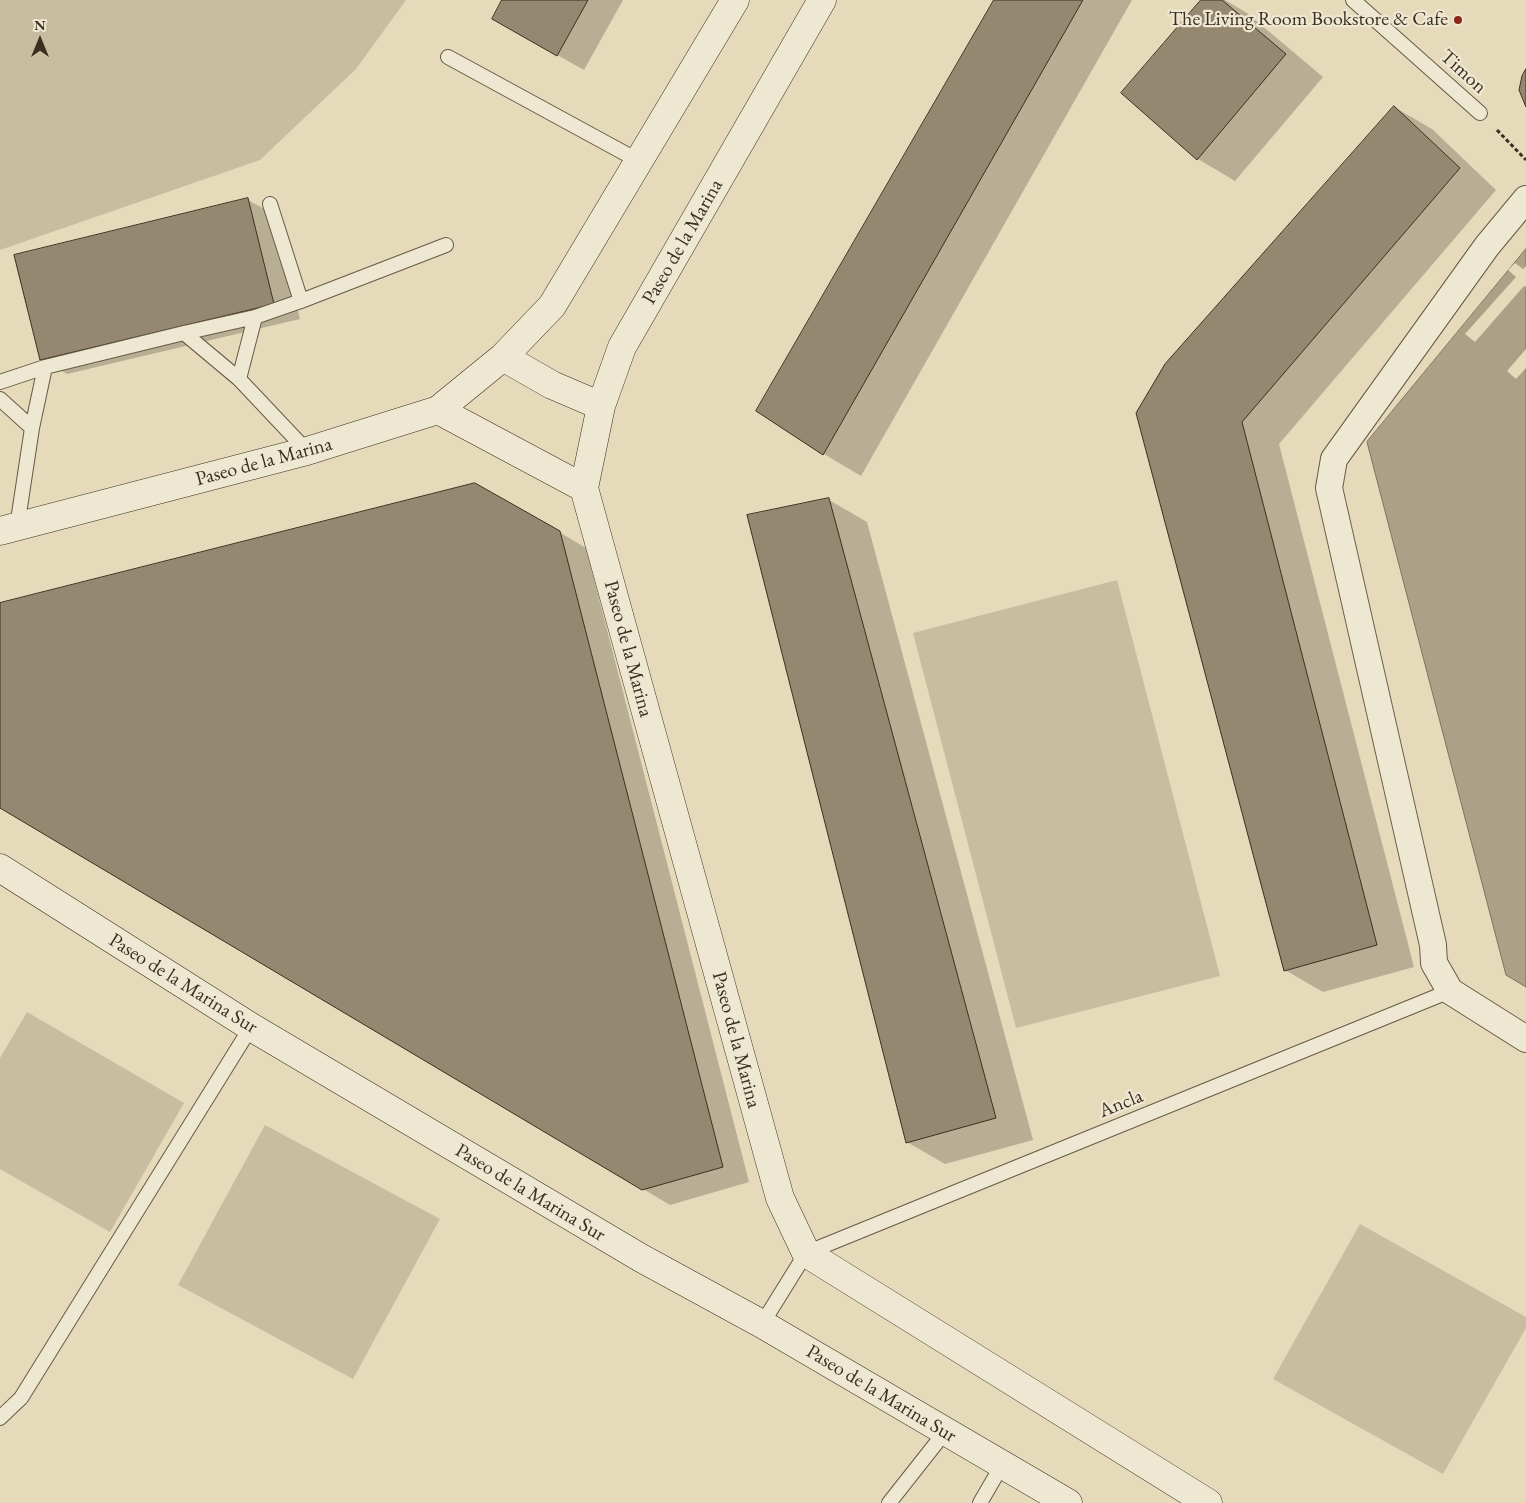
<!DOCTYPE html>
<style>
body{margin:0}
#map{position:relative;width:1526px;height:1503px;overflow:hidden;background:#e5daba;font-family:"EB Garamond",serif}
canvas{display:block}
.north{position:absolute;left:15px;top:15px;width:50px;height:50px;-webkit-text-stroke:4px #eee7d2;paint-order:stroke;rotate:0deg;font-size:14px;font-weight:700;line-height:20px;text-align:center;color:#3c2f21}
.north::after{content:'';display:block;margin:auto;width:18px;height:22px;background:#3c2f21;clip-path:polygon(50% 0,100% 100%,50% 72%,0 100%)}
</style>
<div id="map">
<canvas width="1526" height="1503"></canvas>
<div class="north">N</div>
</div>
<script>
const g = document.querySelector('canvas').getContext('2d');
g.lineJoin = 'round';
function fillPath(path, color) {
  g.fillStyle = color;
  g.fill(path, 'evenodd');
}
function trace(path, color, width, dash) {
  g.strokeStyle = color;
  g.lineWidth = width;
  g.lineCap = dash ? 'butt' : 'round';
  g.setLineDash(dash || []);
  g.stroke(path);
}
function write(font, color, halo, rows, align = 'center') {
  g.font = font + ' "EB Garamond",serif';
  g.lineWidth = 4.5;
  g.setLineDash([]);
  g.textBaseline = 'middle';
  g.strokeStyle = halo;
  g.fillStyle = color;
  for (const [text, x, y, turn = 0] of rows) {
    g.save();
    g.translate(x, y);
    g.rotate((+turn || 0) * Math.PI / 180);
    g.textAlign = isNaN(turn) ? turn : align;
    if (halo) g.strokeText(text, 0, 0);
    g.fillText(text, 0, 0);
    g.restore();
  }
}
const green = new Path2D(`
 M0,0H406L356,69L260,160L0,250Z
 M1117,580L1220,976L1016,1028L913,633Z
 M27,1012L184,1103L110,1232L0,1169V1058Z
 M265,1125L440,1219L353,1379L178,1285Z
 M1360,1224L1526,1317V1328L1443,1474L1273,1379Z`);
const water = new Path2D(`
 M1526,249V987L1506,975L1367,442Z`);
const pier = new Path2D(`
 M1515,263L1523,269L1526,266V287L1524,286L1475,342L1465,334L1516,277L1508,270Z
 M1526,349V368L1516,379L1507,371Z`);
const shadow = new Path2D(`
 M504,0H623L584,70L520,34Z
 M996,0H1132L861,476L824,454L758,410Z
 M1202,0H1225L1247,13L1323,77L1235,181L1198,159L1123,93Z
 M1394,107L1432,129L1496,190L1279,444L1414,967L1323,992L1285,970L1166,364Z
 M248,200L275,215L300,319L67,374L41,359Z
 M829,500L867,522L1033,1140L945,1164L907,1142Z
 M559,532L586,548L749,1182L670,1205L0,806V604Z`);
const building = new Path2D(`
 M502,0H588L557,56L492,19Z
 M994,0H1083L823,455L756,411Z
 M1201,0H1222L1286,54L1197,160L1121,93Z
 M1526,69V107L1519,90L1522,76Z
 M1394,106L1460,168L1242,422L1377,945L1284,971L1136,413L1165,364Z
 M248,198L274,304L40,360L14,255Z
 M475,483L560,531L723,1167L642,1190L0,808V603Z
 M829,498L996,1118L906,1143L747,515Z`);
const path = new Path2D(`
 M1497,130L1526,160`);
const lane = new Path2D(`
 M1353,0L1480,113
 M448,57L639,161
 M270,204L301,301
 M184,333L255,317L301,301L446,245
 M239,379L255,317
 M0,382L45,367
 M0,399L32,428
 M17,527L32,428L45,367L184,333L239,379L307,451
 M762,1324L806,1253L1450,991
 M0,1418L21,1398L251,1027
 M889,1503L945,1432
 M980,1503L1002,1465`);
const street = new Path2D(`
 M1526,199L1487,246L1334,459L1329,488L1433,945L1434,963L1450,991L1526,1039`);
const secondary = new Path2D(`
 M822,0L622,347L601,406L584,488L780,1198L806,1253L1208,1503
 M503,357L552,385L601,406
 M438,410L584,488
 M0,531L307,451L438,410L503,357L552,306L735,0
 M0,868L251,1027L641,1258L762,1324L1068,1503`);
const markers = [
 [1458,20,5,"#8f2418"]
];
const poiNames = [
 ["The Living Room Bookstore & Cafe",1448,20]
];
const streetNames = [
 ["Timon",1463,72,42],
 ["Paseo de la Marina",683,242,-60],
 ["Paseo de la Marina",264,462,-15],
 ["Paseo de la Marina",628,649,75],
 ["Paseo de la Marina Sur",183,984,32],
 ["Paseo de la Marina",736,1040,75],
 ["Ancla",1121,1104,-22],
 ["Paseo de la Marina Sur",530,1193,31],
 ["Paseo de la Marina Sur",881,1394,31]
];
fillPath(green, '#c8bda0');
fillPath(water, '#aca086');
trace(water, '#7f735e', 1);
fillPath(pier, '#e5daba');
fillPath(shadow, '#0003');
fillPath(building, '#948871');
trace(building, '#3c2f21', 1);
trace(lane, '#665a47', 16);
trace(street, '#665a47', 28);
trace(secondary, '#3c2f21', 29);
trace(path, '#3c2f21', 3, [4, 2.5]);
trace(lane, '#eee7d2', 14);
trace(street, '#eee7d2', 26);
trace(secondary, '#eee7d2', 28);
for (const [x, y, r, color] of markers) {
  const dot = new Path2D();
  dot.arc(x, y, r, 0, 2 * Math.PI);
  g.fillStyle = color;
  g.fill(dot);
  trace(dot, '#eee7d2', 2);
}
write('20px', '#3c2f21', '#eee7d2', poiNames, 'right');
write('20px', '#3c2f21', '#eee7d2', streetNames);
</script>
